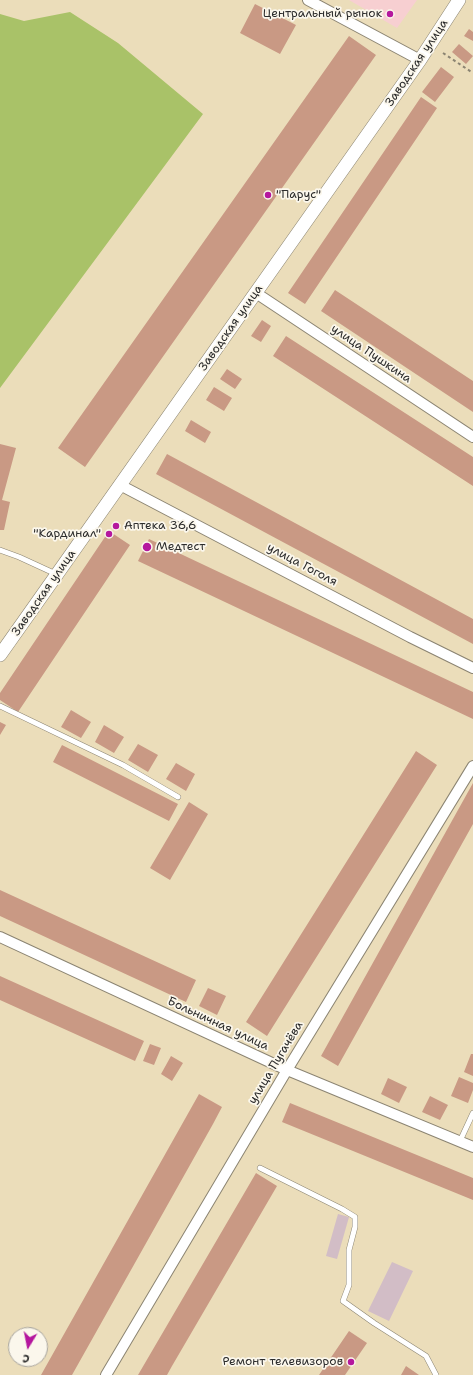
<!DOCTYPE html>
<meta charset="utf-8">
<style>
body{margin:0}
#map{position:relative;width:473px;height:1375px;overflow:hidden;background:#ebddba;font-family:"Shantell Sans",sans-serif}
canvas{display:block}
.north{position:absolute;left:8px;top:1327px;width:40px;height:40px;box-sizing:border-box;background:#fbf7ec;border:1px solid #a8a59f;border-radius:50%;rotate:190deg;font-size:11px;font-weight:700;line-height:16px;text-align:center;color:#2b2b2b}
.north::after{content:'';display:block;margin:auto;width:14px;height:18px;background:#b5179e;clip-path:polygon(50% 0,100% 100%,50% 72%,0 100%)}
</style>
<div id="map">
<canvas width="473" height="1375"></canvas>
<div class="north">С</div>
</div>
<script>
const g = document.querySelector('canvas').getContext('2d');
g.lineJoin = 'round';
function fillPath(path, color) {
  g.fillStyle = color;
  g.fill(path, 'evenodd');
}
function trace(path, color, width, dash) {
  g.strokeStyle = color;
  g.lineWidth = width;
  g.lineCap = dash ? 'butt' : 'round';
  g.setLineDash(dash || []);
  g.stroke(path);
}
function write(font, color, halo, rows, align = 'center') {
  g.font = font + ' "Shantell Sans",sans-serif';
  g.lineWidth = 3.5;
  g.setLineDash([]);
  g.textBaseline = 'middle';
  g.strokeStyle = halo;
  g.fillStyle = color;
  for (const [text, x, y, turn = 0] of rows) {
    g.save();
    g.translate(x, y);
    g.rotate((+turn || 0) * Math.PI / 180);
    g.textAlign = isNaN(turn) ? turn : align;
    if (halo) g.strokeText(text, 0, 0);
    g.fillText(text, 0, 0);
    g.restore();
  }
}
const built = new Path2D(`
 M349,0H417L397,28Z`);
const industrial = new Path2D(`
 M338,1214L349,1217L337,1259L326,1256Z
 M392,1262L413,1271L389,1321L368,1311Z`);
const green = new Path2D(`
 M70,12L118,43L203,114L0,388V14L24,21Z`);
const building = new Path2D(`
 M255,4L296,25L280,54L240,33Z
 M469,29L473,32V41L464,36Z
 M349,36L376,55L85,467L58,448Z
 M459,44L473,56L466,64L452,52Z
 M441,67L454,77L435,102L422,92Z
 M421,97L437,108L305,304L288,293Z
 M335,290L473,381V412L321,311Z
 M262,320L271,326L261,342L251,336Z
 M286,336L473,457V486L273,356Z
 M227,369L242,379L235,389L220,379Z
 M214,387L232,398L224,411L206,400Z
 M191,420L211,432L205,443L185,431Z
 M0,444L16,448L2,500L10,502L4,530H0Z
 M167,454L473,619V644L156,474Z
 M109,531L130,545L18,712L0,700V693Z
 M149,539L473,692V719L138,561Z
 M71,710L91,722L81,738L61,727Z
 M0,722L6,725L0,735Z
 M104,725L124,737L114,753L95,742Z
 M138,744L158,755L148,772L128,760Z
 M62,745L178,804L169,821L53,762Z
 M416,751L437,765L267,1036L246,1022Z
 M176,763L195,774L186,791L166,779Z
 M473,783V824L338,1066L321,1056Z
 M189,802L208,814L170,880L150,868Z
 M0,890L196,980L186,1002L0,916Z
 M0,976L144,1041L135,1061L0,1000Z
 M208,988L226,996L217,1015L199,1006Z
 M150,1044L161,1048L154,1065L143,1061Z
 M471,1054H473V1076L464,1072Z
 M171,1056L183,1063L172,1081L161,1074Z
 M459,1077L473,1083V1090L468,1103L451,1096Z
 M388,1078L407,1087L399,1103L381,1094Z
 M199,1094L222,1107L213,1124L72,1375H41Z
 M430,1096L448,1105L440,1120L422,1112Z
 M290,1103L473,1178V1200L282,1122Z
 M256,1173L277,1186L172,1366L167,1375H138Z
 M349,1331L367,1343L345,1375H319Z
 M406,1366L419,1375H401Z`);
const path = new Path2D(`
 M443,53L473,73`);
const service = new Path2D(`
 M0,550L19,557L56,574
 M0,706L123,765L178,797
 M460,1141L473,1113
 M260,1168L342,1209L355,1217V1227L349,1250V1285L343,1301L374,1323L426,1356L436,1375`);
const minor = new Path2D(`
 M308,0L420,60
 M256,293L473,437
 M120,485L410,637L473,668
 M0,937L287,1070L473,1147
 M106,1375L287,1070L473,766`);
const tertiary = new Path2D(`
 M0,655L420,60L459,0`);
const markers = [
 [390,14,4,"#b5179e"],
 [268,195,4,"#b5179e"],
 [116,526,4,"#b5179e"],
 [109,534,4,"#b5179e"],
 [147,547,5,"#b5179e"],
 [351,1362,4,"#b5179e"]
];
const poiNames = [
 ["Центральный рынок",382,14],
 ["\"Парус\"",276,195,"left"],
 ["Аптека 36,6",124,526,"left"],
 ["\"Кардинал\"",101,534],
 ["Медтест",156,547,"left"],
 ["Ремонт телевизоров",343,1362]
];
const streetNames = [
 ["Заводская улица",417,63,-56],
 ["Заводская улица",231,328,-55],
 ["улица Пушкина",371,354,34],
 ["улица Гоголя",302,565,28],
 ["Заводская улица",44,593,-55],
 ["Больничная улица",218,1024,25],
 ["улица Пугачёва",276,1063,-59]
];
fillPath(built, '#f7cfd1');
fillPath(industrial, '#d2bdc6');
fillPath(green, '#a9c268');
fillPath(building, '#c99984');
trace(service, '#8b8472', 6);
trace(minor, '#8b8472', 12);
trace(tertiary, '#8b8472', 14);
trace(path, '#8b8472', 2, [3, 3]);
trace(service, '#fff', 5);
trace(minor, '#fff', 10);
trace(tertiary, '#fff', 13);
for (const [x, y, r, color] of markers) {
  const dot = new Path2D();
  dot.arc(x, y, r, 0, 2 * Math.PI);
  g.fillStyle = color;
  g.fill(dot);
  trace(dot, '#fbf7ec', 1.5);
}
write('12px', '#2b2b2b', '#fbf7ec', poiNames, 'right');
write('12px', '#2b2b2b', '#fbf7ec', streetNames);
</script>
